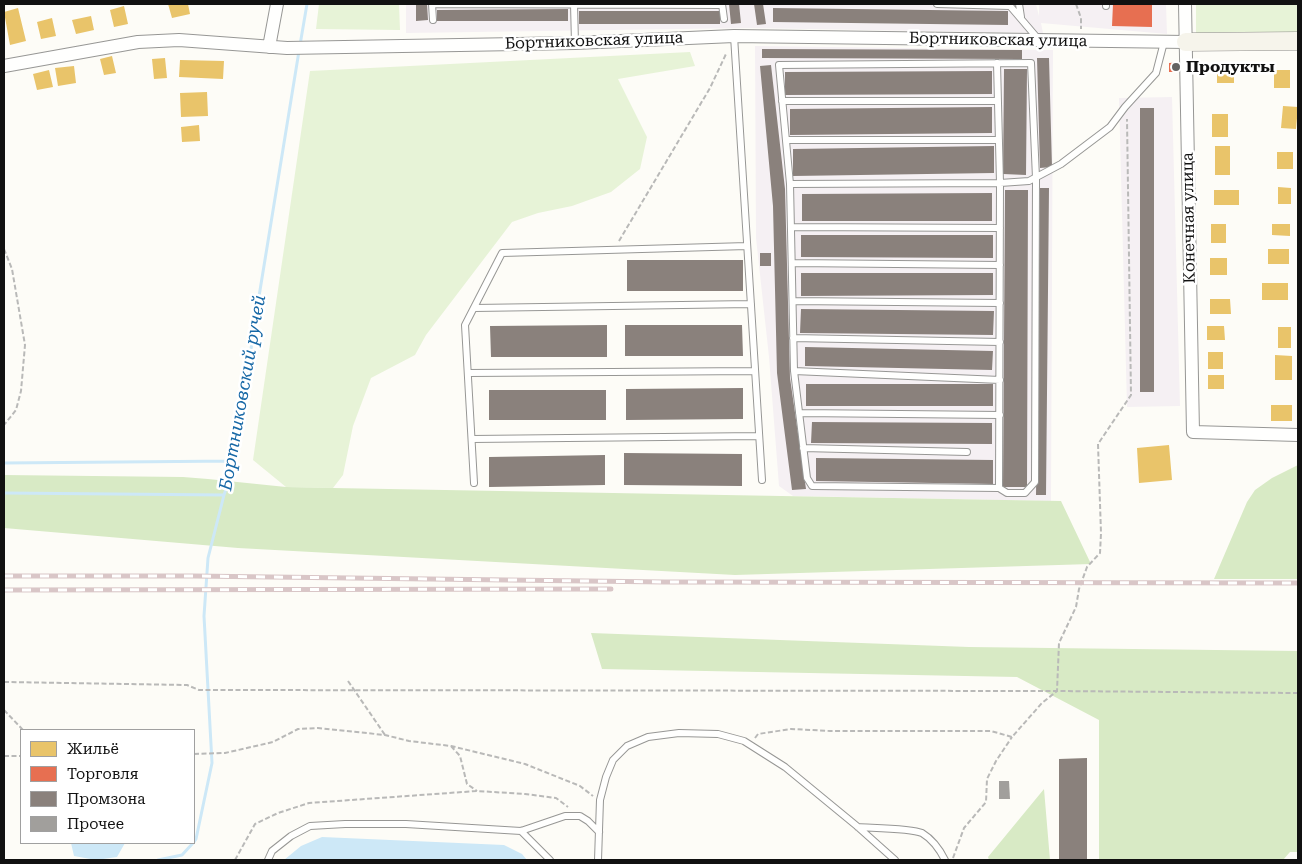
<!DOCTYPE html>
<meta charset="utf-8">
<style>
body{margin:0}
#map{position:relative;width:1302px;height:864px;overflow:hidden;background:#fdfcf7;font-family:"Roboto Serif",serif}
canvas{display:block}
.frame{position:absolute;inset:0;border:5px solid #111;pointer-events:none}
.legend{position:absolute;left:20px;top:729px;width:175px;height:115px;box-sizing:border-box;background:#fff;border:1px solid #a0a0a0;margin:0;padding:6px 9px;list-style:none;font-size:15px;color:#111}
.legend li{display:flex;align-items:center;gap:10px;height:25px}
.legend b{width:25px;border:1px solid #a0a0a0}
</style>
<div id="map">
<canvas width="1302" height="864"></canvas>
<div class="frame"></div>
<ul class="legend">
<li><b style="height:14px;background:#e9c46a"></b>Жильё</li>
<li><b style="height:14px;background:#e76f51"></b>Торговля</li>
<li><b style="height:14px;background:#8a817c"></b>Промзона</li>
<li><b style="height:14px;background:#a19f9c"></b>Прочее</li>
</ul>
</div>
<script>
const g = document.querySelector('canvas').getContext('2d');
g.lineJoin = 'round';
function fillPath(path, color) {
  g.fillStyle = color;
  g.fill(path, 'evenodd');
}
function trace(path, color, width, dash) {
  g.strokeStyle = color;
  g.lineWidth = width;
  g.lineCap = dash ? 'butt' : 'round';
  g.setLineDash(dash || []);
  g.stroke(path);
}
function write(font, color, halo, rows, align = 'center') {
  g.font = font + ' "Roboto Serif",serif';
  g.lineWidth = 5;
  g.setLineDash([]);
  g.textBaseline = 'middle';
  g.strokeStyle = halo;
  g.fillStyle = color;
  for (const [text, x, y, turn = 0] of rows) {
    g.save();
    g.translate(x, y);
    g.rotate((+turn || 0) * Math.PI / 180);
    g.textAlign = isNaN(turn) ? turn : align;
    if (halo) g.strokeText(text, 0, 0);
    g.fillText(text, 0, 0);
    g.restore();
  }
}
const industrial = new Path2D(`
 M406,4H1036L1039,16V4H1166L1167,34L1041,23L1043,33L749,28L406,33Z
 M755,46L1053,50L1051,501L793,496L779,486L769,357L756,238Z
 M1172,97L1180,406L1127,407L1119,98Z`);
const green = new Path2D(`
 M319,4H399L400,30L316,29Z
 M1196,4H1298V36H1196Z
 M690,52L695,66L618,79L647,137L640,169L611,192L572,206L538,213L512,222L426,335L415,355L371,378L353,426L343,475L333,488L286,487L253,460L310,71Z`);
const forest = new Path2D(`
 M1298,465V579H1214L1247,502L1255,490L1272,478Z
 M4,475L183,477L208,479L286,487L333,488L1061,501L1091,564L735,575L238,548L4,528Z
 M591,633L969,647L1298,651V852H1290L1283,860H1099V720L1017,677L602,669Z
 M1044,789L1050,860H989L988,857Z`);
const water = new Path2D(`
 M322,837L504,845L522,854L527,860H284L301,846Z
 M71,843H125L117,857L96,860L74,856Z`);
const homes = new Path2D(`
 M168,4H188L190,14L172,18Z
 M124,6L128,24L114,27L110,10Z
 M18,8L26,41L10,45L4,12Z
 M91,16L94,30L76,34L72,20Z
 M52,18L56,36L41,39L37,22Z
 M112,56L116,73L104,75L100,59Z
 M165,58L167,78L154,79L152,59Z
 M180,60L224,61L223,79L179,77Z
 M74,66L76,83L58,86L55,68Z
 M1217,66H1234V83H1217Z
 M49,70L53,87L37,90L33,74Z
 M1274,70H1290V88H1274Z
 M207,92L208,116L181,117L180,93Z
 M1283,106L1298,107L1296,129L1281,128Z
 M1212,114H1228V137H1212Z
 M199,125L200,141L182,142L181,127Z
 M1215,146H1230V175H1215Z
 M1277,152H1293V169H1277Z
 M1278,187L1291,188V204H1278Z
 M1214,190H1239V205H1214Z
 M1211,224H1226V243H1211Z
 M1272,224H1290V236L1272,235Z
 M1268,249H1289V264H1268Z
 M1210,258H1227V275H1210Z
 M1262,283H1288V300H1262Z
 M1210,299H1230L1231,314H1210Z
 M1207,326H1224L1225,340H1207Z
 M1278,327H1291V348H1278Z
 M1208,352H1223V369H1208Z
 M1275,355L1292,356V380H1275Z
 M1208,375H1224V389H1208Z
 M1271,405H1292V421H1271Z
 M1169,445L1172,480L1139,483L1137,448Z`);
const shops = new Path2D(`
 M1113,4H1152V27L1112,26Z
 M1182,62V72H1169V63Z`);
const industry = new Path2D(`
 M416,4H427L428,20L416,21Z
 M729,4H739L741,23L731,24Z
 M754,4H763L766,24L757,25Z
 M773,8L1008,11V25L773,22Z
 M568,9V21H437V10Z
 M579,11H720V24H579Z
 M762,49L1022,50V59L762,58Z
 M1037,58H1049L1052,167L1040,168Z
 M771,65L785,189L790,378L806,489L792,490L777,373L773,206L760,66Z
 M1004,69H1027L1026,175L1003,174Z
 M992,71V94L785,95V72Z
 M992,107V133L790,135V109Z
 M1140,108H1154V392H1140Z
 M994,146V173L793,176V149Z
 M1040,188H1049L1046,495H1036Z
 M1005,190H1028L1027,487H1003Z
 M992,193V221H802V194Z
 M801,235H993V258L801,257Z
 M760,253H771V266H760Z
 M627,260H743V291H627Z
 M801,273H993V295L801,296Z
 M801,309L994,311L993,335L800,333Z
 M607,325V357H491L490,326Z
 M625,325H742L743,356H625Z
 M805,347L993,351L992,370L805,366Z
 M806,384H993V406H806Z
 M743,388V419L626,420V389Z
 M489,390H606V420H489Z
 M812,422L992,423V444L811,443Z
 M624,453L742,454V486L624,485Z
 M605,455V485L489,487V457Z
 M816,458L993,460V484L816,481Z
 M1087,758V860H1059V759Z`);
const stream = new Path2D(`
 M300,45L307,4
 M4,463L235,461
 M4,493L224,495
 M194,842L196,839L212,763L204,616L208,558L224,495L235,461L255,321L299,51
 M158,860L182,855L193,843`);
const building = new Path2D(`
 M999,781H1009L1010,799H999Z`);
const path = new Path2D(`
 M1076,4L1081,18V29
 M619,241L710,88L726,54
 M4,249L12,269L25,345L21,391L16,410L4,425
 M348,681L385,735
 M4,682L187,685L199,690L1057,691L1298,693
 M4,710L23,730
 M755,738L758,734L791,729L830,731H991L1012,737L1042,703L1057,691L1059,643L1076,607L1079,589L1087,567L1100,553L1101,533L1098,444L1131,395L1127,119
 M451,746L460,756L467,784L477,791
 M194,754L225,753L273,742L298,729L318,728L385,735L409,741L451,746L525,764L580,786L593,796
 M4,756H21
 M953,858L964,828L986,802L987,779L996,761L1012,737
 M235,860L255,824L278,813L309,803L477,791L525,794L556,798L568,807`);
const lane = new Path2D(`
 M432,4L722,5
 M432,4L433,20
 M574,4L575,43
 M722,4L724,19
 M937,4L1010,6L1039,40
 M1019,4L1021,17
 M1106,6V4
 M734,36L762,480
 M997,63L1000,183L999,488L812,486L807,478L794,371L790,184L779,65L1031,63L1036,178L1035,482L1025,493H1007L999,488
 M782,101H998
 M786,140H999
 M790,184L1000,183L1029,181L1061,164L1110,127L1125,107L1156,73L1164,42
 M791,227L1000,228
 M792,263L1000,265
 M793,301L1000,303
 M474,308L751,304
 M793,338L1000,342
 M794,371L1000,380
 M468,373L755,371
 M799,413L1000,415
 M472,439L759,436
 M803,448L967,452
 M474,483L465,325L502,253L747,246
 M858,827C872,828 911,828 922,833C932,839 940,850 945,860
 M521,831L550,860
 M268,860L272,851L291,836L310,826L345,824H406L521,831L565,816H580L588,821L599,832
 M598,860L600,800L606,777L613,760L627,746L648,737L679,733L718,734L744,741L785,767L858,827L895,860`);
const street = new Path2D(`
 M1185,4L1193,432L1298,435
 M269,47L277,4
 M4,66L138,42L179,40L287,48L575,43L734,36L1186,42`);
const secondary = new Path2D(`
 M1186,42L1298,41`);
const rail = new Path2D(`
 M4,576H193L665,582L1298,583
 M4,590L611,589`);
const markers = [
 [1176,67,5,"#646362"]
];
const streetNames = [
 ["Бортниковская улица",998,40,1],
 ["Бортниковская улица",594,41,-2],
 ["Конечная улица",1189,218,-91]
];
const poiNames = [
 ["Продукты",1186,67]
];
const waterNames = [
 ["Бортниковский ручей",243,393,-80]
];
fillPath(industrial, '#f5f0f3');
fillPath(green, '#e7f3d7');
fillPath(forest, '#d8eac5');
fillPath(water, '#cde8f7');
fillPath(homes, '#e9c46a');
fillPath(shops, '#e76f51');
fillPath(industry, '#8a817c');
trace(stream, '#cde8f7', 3);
fillPath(building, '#a19f9c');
trace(lane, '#979795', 8);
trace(street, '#979795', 14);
trace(secondary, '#8e8d8b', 19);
trace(path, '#b9b9b8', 2, [5, 2.5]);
trace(lane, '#fffffe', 6);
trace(street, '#fffffe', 12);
trace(secondary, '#f6f4eb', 18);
trace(rail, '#d9c6c7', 5);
trace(rail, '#fff', 3, [9]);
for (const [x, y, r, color] of markers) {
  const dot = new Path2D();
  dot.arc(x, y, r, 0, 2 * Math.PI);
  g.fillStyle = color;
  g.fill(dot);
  trace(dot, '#fff', 2);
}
write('16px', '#111', '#fff', streetNames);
write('bold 16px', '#111', '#fff', poiNames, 'left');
write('italic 18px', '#1768a6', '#fff', waterNames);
</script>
